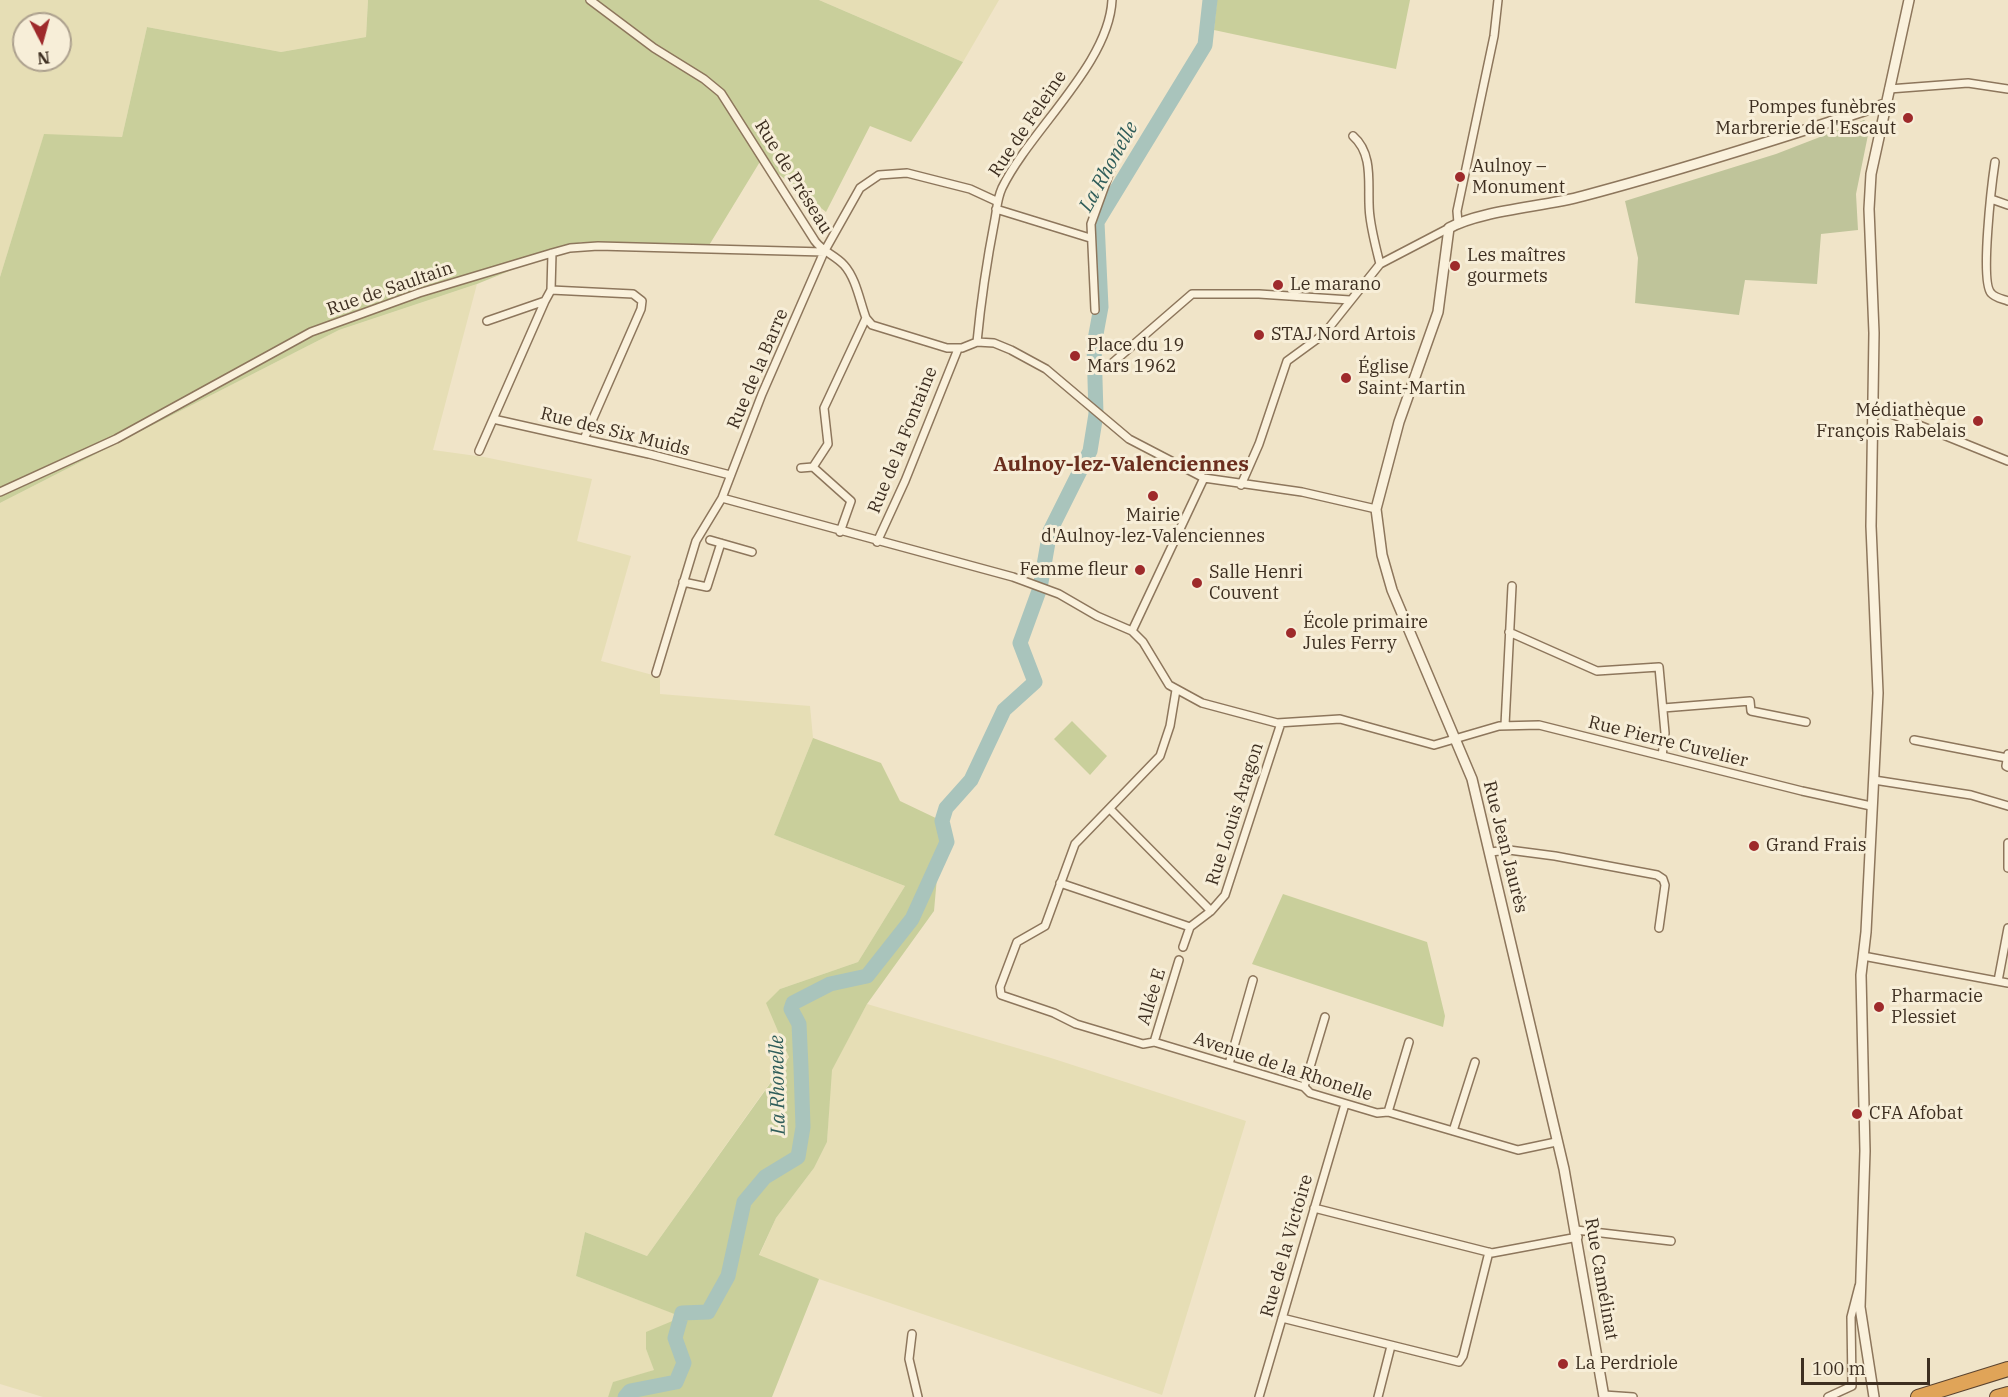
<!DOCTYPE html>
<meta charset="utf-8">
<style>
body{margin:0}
#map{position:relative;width:2008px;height:1397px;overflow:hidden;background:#f0e4c8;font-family:"IBM Plex Serif",serif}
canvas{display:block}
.north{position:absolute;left:12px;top:12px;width:60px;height:60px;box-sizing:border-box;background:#f7eed8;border:2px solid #ada18e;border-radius:50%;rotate:174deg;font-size:16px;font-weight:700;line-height:24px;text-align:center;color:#3d2e20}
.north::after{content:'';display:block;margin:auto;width:21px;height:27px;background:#9e2a2b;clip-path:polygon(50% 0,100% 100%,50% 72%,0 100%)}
.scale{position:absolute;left:1801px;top:1358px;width:129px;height:27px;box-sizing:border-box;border:3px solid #3d2e20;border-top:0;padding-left:8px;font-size:18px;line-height:21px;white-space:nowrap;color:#3d2e20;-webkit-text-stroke:4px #f7eed8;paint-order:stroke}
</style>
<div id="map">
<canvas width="2008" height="1397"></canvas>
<div class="north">N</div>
<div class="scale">100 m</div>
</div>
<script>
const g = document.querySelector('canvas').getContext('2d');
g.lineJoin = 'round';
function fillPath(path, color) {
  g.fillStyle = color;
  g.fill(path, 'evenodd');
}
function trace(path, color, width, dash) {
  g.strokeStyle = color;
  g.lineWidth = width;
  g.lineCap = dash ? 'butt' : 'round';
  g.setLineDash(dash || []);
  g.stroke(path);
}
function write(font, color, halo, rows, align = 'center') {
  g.font = font + ' "IBM Plex Serif",serif';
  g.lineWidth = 6;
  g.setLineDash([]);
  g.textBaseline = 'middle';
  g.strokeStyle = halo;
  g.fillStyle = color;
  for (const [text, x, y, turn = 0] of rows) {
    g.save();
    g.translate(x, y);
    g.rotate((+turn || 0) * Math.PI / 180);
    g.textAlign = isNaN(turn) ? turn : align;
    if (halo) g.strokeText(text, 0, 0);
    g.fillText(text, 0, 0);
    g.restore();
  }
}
const farmland = new Path2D(`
 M0,0H368L366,37L281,52L147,27L122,137L44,135L0,277ZM24,24H60V60H24Z
 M819,0H999L963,62Z
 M477,284L433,450L484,457L592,479L577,541L631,556L601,661L660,677V694L810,706L813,738L774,835L905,886L858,962L780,989L789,1056L647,1256L585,1232L576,1276L683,1317L646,1349L655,1370L614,1382L608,1397H43L0,1384V503L339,330Z
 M867,1004L1051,1058L1246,1121L1162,1395L819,1279L759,1256L776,1218L814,1168L827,1142L831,1070Z`);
const green = new Path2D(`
 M368,0H819L963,62L911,142L870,126L826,212L761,160L708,247L581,242L477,284L339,330L0,503V277L44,134L122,137L147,27L281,52L366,37Z
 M1217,0H1410L1396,69L1214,30Z
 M1072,721L1107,756L1090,775L1054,739Z
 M813,738L881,763L900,801L942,821L934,911L867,1004L832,1070L827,1142L814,1168L776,1218L759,1255L819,1279L772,1397H608L613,1382L654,1370L646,1349V1332L682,1317L576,1276L585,1232L647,1256L789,1057L766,1003L780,989L858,962L905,886L774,835Z
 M1283,894L1427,942L1445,1016L1443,1027L1252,964Z`);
const cemetery = new Path2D(`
 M1864,120L1870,125L1856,194L1858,230L1821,234L1817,284L1745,280L1739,315L1635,303L1638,258L1625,201L1776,154Z`);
const river = new Path2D(`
 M625,1397L630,1391L676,1382L684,1363L675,1338L682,1313L708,1312L728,1276L744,1202L765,1177L798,1157L803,1127L801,1067L799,1024L791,1009L793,1003L830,984L867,976L912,919L947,842L942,821L946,808L971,780L1004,710L1035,682L1020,643L1040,588L1050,531L1090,451L1096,414L1094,345L1101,307L1097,222L1205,45L1210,0`);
const minor = new Path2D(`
 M590,0L654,48L704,79L721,93L815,241C823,252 835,255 844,265C856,278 860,302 866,318L872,325L947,348H962L977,342L994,343L1011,350L1046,369L1129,439L1204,478L1302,492L1376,509
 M1889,89L1968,83L2008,89
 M1353,136C1376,156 1366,191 1370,217C1372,233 1376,248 1380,264
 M1995,162C1992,182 1980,281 1991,293C1995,298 2003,299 2008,301
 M1991,199L2008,205
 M996,209L1090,238
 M1458,223L1457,211L1494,36L1498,0
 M551,290L633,294L642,301L641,309L584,439
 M1095,310L1091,224L1121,141
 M487,321L545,301L551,290L552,253
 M977,342C981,300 987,260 995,219C997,208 997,199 1002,188C1030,130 1109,64 1112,0
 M1110,365L1192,294H1259L1350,300
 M1873,411L1889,413L2008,461
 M493,419L649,454L730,475
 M479,451L545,301
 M801,468L813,467
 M1241,485L1259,444L1287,361L1324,334L1380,264L1449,228
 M0,492L116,439L311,332L419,293L552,253L570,248L598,246L824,252
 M722,498L1013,577L1059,594L1097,616L1132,631L1143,642L1169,685L1202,703L1277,723L1340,719L1434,745L1499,726L1539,725L1802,791L1871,806
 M840,532L851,501L813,467L828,444L824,408L866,318
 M710,540L752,552
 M877,542L905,481L958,349
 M683,582L707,587L721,543
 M1132,631L1204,478
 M1509,632L1597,671L1659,667L1665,733L1662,756
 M656,673L696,541L722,498L762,394L824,252L860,188L879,175L907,173L970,189L996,201
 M1176,690L1170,726L1160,756L1075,844L1045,926L1017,942L1000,987L1001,995L1054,1013L1076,1024L1143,1044L1154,1042L1304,1087L1310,1093L1377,1113L1388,1112L1518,1150L1556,1142
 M1663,708L1750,701L1751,711L1806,722
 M1505,725L1512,586
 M1914,740L2007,758
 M2008,754L2006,766L2008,767
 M1874,780L1971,795L2008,806
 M1110,809L1211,911
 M2008,843V868
 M1490,852L1509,850L1555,856L1657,875L1663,879L1665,885L1659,928
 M1060,883L1190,927
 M1183,947L1190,927L1211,911L1225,895L1281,723
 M1863,956L2008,983
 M1998,981L2008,928
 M1154,1042L1179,960
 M1229,1064L1253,980
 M1304,1087L1325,1017
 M1388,1112L1409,1042
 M1453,1131L1475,1062
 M1314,1208L1492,1253L1578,1237
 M1576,1230L1671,1241
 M1282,1318L1459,1362L1463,1356L1489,1252
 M912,1334L909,1359L918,1397
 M1604,1395L1633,1397
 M1259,1397L1345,1104
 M1378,1397L1391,1346
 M1828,1397L1852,1386L1851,1317L1859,1286`);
const tertiary = new Path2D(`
 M1604,1397L1564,1169L1472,779L1392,590L1382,555L1376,509L1399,422L1438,312L1449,228C1481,210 1544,207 1583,196C1685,169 1785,137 1885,104
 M1874,1397L1860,1307L1865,1151L1861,975L1866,932L1878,693L1871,526L1874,333L1869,209L1871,174L1909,0`);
const motorway = new Path2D(`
 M1918,1397L2008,1369
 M1997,1397L2008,1394`);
const markers = [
 [1908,118,6,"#9e2a2b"],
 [1460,177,6,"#9e2a2b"],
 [1455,266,6,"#9e2a2b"],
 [1278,285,6,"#9e2a2b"],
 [1259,335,6,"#9e2a2b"],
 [1075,356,6,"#9e2a2b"],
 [1346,378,6,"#9e2a2b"],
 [1978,421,6,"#9e2a2b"],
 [1153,496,6,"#9e2a2b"],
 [1140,570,6,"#9e2a2b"],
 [1197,583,6,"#9e2a2b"],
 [1291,633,6,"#9e2a2b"],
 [1754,846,6,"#9e2a2b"],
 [1879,1007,6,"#9e2a2b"],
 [1857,1114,6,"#9e2a2b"],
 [1563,1364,6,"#9e2a2b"]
];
const poiNames = [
 ["Pompes funèbres",1896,108,"right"],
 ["Marbrerie de l'Escaut",1896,129,"right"],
 ["Aulnoy –",1472,167],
 ["Monument",1472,188],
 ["Les maîtres",1467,256],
 ["gourmets",1467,277],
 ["Le marano",1290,285],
 ["STAJ Nord Artois",1271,335],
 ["Place du 19",1087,346],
 ["Mars 1962",1087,367],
 ["Église",1358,368],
 ["Saint-Martin",1358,389],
 ["Médiathèque",1966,411,"right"],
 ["François Rabelais",1966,432,"right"],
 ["Mairie",1153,516,"center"],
 ["d'Aulnoy-lez-Valenciennes",1153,537,"center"],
 ["Femme fleur",1128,570,"right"],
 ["Salle Henri",1209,573],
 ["Couvent",1209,594],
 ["École primaire",1303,623],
 ["Jules Ferry",1303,644],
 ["Grand Frais",1766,846],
 ["Pharmacie",1891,997],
 ["Plessiet",1891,1018],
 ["CFA Afobat",1869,1114],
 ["La Perdriole",1575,1364]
];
const streetNames = [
 ["Rue de Feleine",1028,124,-56],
 ["Rue de Préseau",793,177,58],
 ["Rue de Saultain",390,289,-19],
 ["Rue de la Barre",758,369,-67],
 ["Rue des Six Muids",615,432,14],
 ["Rue de la Fontaine",903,440,-68],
 ["Rue Pierre Cuvelier",1668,742,14],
 ["Rue Louis Aragon",1235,814,-72],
 ["Rue Jean Jaurès",1505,847,76],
 ["Allée E",1152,997,-73],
 ["Avenue de la Rhonelle",1283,1067,18],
 ["Rue de la Victoire",1287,1246,-74],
 ["Rue Camélinat",1601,1279,80]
];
const waterNames = [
 ["La Rhonelle",1109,167,-61],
 ["La Rhonelle",778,1085,-91]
];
const quarterNames = [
 ["Aulnoy-lez-Valenciennes",1121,465]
];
fillPath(farmland, '#e6deb5');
fillPath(green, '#c9cf9b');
fillPath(cemetery, '#bfc49a');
trace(river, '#a9c4bc', 15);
trace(minor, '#8d765c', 10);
trace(tertiary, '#8d765c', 12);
trace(motorway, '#5b4430', 16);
trace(minor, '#faf1dc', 7);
trace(tertiary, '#faf1dc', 9);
trace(motorway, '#e0a458', 14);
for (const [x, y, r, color] of markers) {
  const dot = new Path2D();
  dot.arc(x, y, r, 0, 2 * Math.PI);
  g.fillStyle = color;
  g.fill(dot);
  trace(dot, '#f7eed8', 2);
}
write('18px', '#3d2e20', '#f7eed8', poiNames, 'left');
write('18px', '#3d2e20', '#f7eed8', streetNames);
write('italic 20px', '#2f5d5a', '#f7eed8', waterNames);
write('bold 21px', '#6b2e1e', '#f7eed8', quarterNames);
</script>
